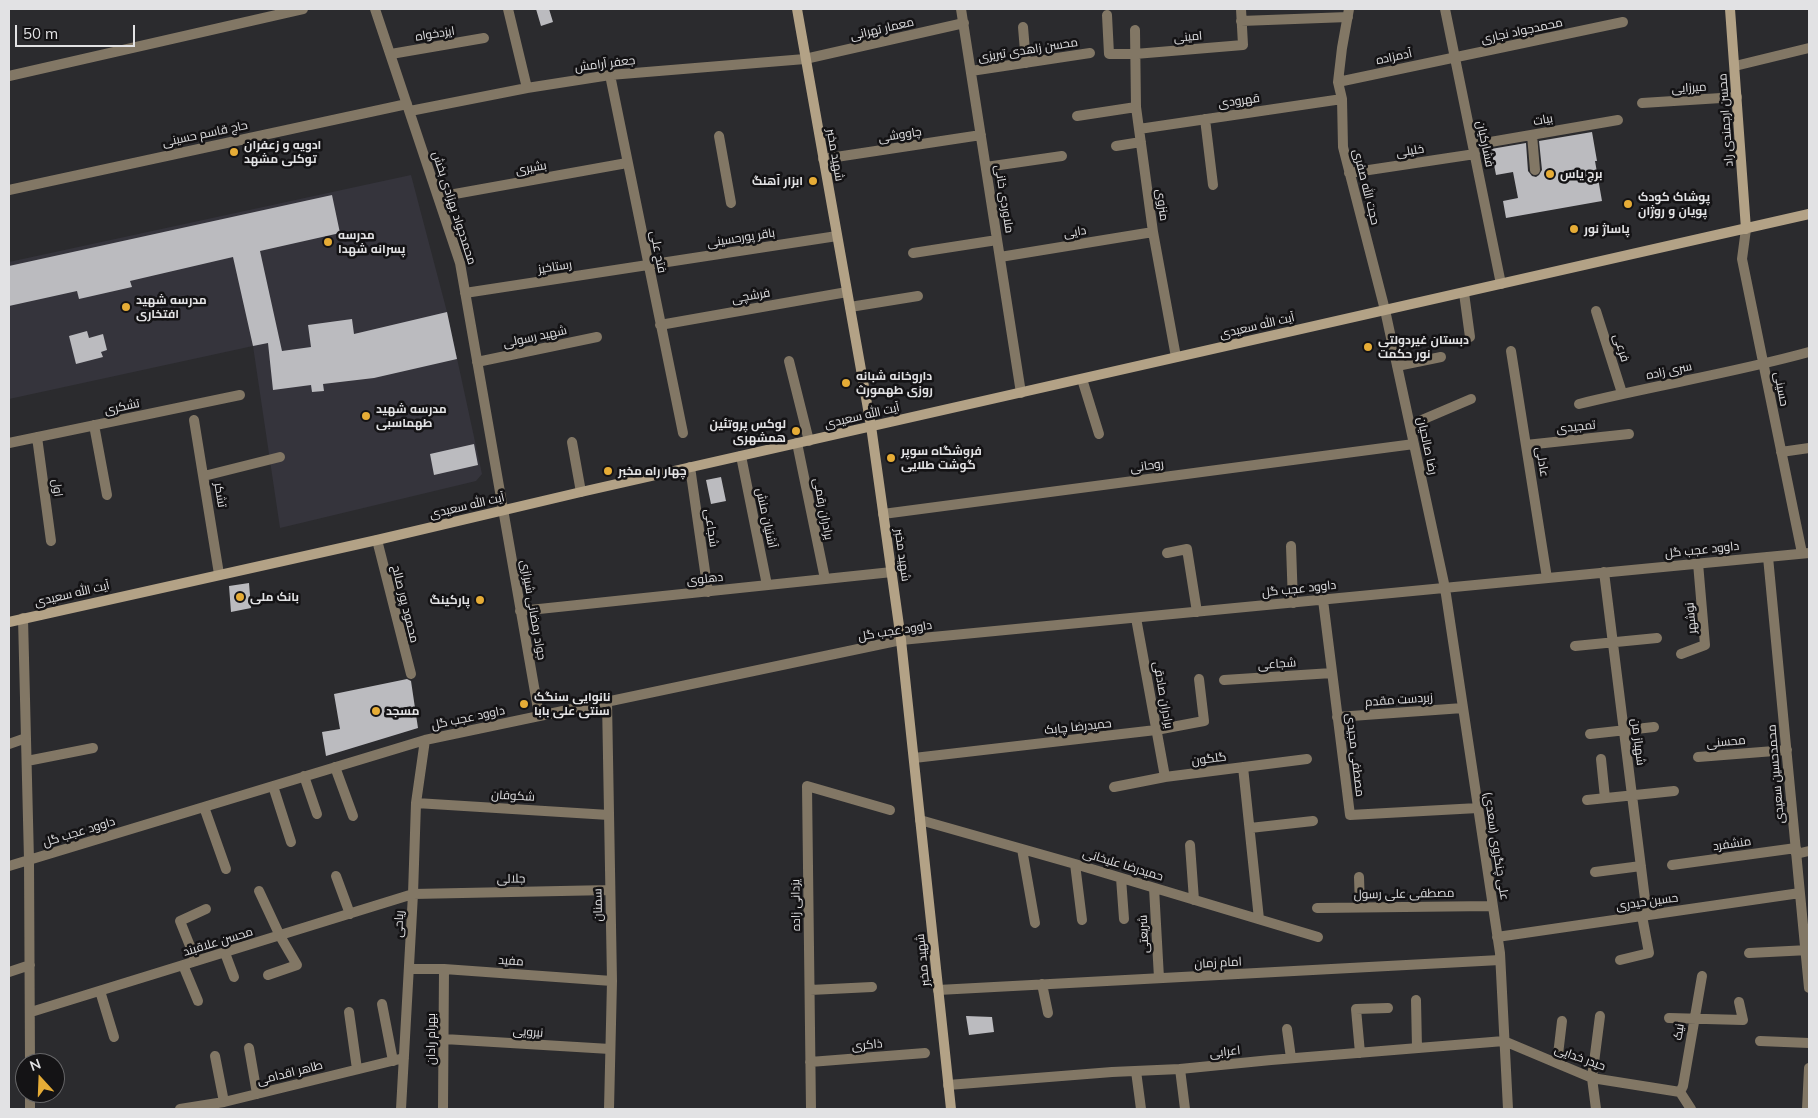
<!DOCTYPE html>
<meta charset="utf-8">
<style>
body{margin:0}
#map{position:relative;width:1818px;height:1118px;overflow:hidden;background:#2b2b2e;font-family:Mulish,sans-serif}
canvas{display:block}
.frame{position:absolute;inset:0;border:10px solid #e2e2e4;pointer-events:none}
.north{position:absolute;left:15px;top:1053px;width:50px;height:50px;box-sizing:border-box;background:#141315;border:1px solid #666668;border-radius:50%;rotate:340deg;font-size:14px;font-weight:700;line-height:20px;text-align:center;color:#e2e2e4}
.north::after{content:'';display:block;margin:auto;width:18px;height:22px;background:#e6ac36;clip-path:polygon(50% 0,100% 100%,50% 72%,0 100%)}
.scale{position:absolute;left:15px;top:25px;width:120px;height:22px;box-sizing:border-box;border:2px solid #e2e2e4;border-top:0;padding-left:6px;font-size:15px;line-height:18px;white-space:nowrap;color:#e2e2e4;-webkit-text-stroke:4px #141315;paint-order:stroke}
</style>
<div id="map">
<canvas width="1818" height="1118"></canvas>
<div class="frame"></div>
<div class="north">N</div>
<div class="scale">50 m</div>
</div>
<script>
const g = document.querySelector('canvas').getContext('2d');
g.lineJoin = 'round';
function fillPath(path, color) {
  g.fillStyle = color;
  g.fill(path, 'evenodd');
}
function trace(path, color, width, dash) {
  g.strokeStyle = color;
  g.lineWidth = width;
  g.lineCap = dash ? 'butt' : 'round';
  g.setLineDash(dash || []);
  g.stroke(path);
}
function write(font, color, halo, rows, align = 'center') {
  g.font = font + ' Mulish,Cairo,sans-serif';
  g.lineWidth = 5;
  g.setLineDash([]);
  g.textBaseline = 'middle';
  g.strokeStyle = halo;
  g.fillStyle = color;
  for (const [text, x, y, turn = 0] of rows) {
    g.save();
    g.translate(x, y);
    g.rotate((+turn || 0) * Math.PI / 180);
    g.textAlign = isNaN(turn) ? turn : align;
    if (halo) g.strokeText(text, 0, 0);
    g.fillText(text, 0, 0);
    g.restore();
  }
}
const built = new Path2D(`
 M411,175L447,312L482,474L476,481L280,528L253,346L9,399V262Z`);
const building = new Path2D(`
 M536,9H549L553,22L541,26Z
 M1592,132L1597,161H1595L1602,201L1506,218L1503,201L1518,198L1513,172L1496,175L1491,149L1526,143L1528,171L1532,176L1536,177L1539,175L1542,170L1539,141Z
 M332,195L340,233L260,251L282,351L311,347L308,325L352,319L354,334L447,312L457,359L374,378L323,384L324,391L312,392L311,385L273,390L268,343L253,346L233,257L130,281L132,287L79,299L77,291L9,306V266Z
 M87,331L89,338L103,334L107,350L101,352L103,357L76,364L69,336Z
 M474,444L478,465L434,475L430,454Z
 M721,477L726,501L711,504L706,480Z
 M249,583L251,608L231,612L229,586Z
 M407,679L411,681L418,728L326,756L322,732L340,729L334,694Z
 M966,1016L992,1017L994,1032L969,1035Z`);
const minor = new Path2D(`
 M375,9L460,263L539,715
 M508,9L527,88
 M961,9L1021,393
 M1349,9L1342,48L1338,82L1342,99L1343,147L1385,310L1445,588L1500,953L1508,1109
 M1445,9L1501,284
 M1107,15L1109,54H1135L1243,45L1241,9
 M1241,21L1348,17
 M1023,27L1026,63
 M1135,30L1136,107L1153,232L1176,357
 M391,54L484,38
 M1735,66L1809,48
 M971,71L1090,53
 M610,75L683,433
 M9,76L303,9
 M1338,82L1623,22
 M1642,103L1737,97
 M410,111L527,88L610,75L805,59L964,23
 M1077,116L1136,107
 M1205,119L1213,185
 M1139,129L1342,99
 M1532,135L1535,170
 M719,136L731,203
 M1473,145L1618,120
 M1116,146L1141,142
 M823,159L981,135
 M986,167L1062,156
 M1349,173L1475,154
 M9,190L407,104
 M438,197L627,163
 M1746,229L1742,259L1802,553
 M913,253L997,240
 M1000,257L1153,232
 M465,293L837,236
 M1464,293L1470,337
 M850,307L918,296
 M1596,311L1622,393
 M660,325L847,292
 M1511,351L1547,578
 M789,361L809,441
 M477,362L597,337
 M1397,366L1441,357
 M1082,379L1099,434
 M1579,404C1656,385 1733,373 1809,352
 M194,420L219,574
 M94,425L107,495
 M1410,425L1471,399
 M37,437L51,541
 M572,442L581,492
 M9,443L240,395
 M797,443L825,579
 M1526,445L1629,434
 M1781,452L1809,448
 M741,456L767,585
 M690,467L708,592
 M204,476L280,457
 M883,514L1414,444
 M377,540L411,674
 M1291,546L1293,603
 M1167,553L1187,549L1197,612
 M1768,557L1809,988
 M1604,572L1647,915
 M1323,600L1350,815L1478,808
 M520,611L892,572
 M23,618L29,860L30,1063
 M1136,618L1165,777
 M1575,646L1657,638
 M1681,654L1705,645L1698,563
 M1224,680L1332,673
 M607,701L612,981L609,1109
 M1337,717L1463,708
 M1590,734L1654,727
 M9,744L26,738
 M1698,757L1787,750
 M914,758L1156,730L1204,721L1199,679
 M1601,759L1605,798
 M27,761L93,748
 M335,767L353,816
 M1243,767L1259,919
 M304,776L317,814
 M273,786L291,842
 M1114,787L1165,777L1307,759
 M1587,800L1674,791
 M416,803L609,815
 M204,807L226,869
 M920,820L1075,864L1318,937
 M1250,828L1313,821
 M1190,845L1194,900
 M1022,849L1035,923
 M1796,854L1809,851
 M1075,864L1082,920
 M1672,865L1796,848
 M9,866L425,740L901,640L1809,553
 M1595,872L1641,866
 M336,876L350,914
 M1359,877L1360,907
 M1121,878L1124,919
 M1154,888L1159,978
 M259,891L280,936L297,965L268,975
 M1317,908L1492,906
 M1497,937L1800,893
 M225,953L234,977
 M1749,953L1809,950
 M1620,960L1649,953L1642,916
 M196,961L180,921L206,909
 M183,965L198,1001
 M409,969H444L612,981
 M9,972L30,965
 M1042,984L1048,1013
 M810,990L872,987
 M938,990L1500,960
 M100,991L114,1037
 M1416,1000L1417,1048
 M382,1004L393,1061
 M31,1012L413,894L610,890
 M349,1012L357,1069
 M1669,1018L1743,1020L1739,1002
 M1287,1029L1291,1058
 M444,1039L610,1049
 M1760,1041L1809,1043
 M249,1048L257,1094
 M1360,1053L1356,1009L1388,1008
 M215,1056L224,1102
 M810,1062L925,1053
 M1557,1063L1562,1021
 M1180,1069L1185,1109
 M1136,1071L1141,1109
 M948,1085L1112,1072L1180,1069L1271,1060L1504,1041L1592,1078L1680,1092
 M1680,1092L1683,1086L1702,976
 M1680,1092L1691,1109
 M30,1109V1093
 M180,1109L224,1102L404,1058
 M401,1109L413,894L416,803L425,740
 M443,1109L444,969
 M811,1109L807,786L890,810
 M1596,1109L1592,1078L1600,1016
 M1807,1109L1809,1068`);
const secondary = new Path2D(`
 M797,9L871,426L901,640L951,1109
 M1730,9L1746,229
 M9,622L377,540L581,492L1809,214`);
const markers = [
 [234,152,5,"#e6ac36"],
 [1550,174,5,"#e6ac36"],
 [813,181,5,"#e6ac36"],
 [1628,204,5,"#e6ac36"],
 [1574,229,5,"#e6ac36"],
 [328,242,5,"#e6ac36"],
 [126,307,5,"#e6ac36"],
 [1368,347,5,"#e6ac36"],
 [846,383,5,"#e6ac36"],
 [366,416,5,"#e6ac36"],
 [796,431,5,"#e6ac36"],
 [891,458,5,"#e6ac36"],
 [608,471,5,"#e6ac36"],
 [240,597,5,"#e6ac36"],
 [480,600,5,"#e6ac36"],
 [524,704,5,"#e6ac36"],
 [376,711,5,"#e6ac36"]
];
const streetNames = [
 ["معمار تهرانی",882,29,-13],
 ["محمدجواد نجاری",1522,31,-12],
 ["ایزدخواه",435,34,-9],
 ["امینی",1188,37,-5],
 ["محسن زاهدی تبریزی",1028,50,-9],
 ["آدمزاده",1394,57,-12],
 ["جعفر آرامش",605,64,-7],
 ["میرزایی",1689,88,-4],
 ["قهرودی",1239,101,-8],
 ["بیات",1543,120,-10],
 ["محسن ارجمندی راد",1726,120,-94],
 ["حاج قاسم حسینی",205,134,-12],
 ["چاووشی",900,135,-9],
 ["فشارکیان",1485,144,78],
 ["خلیلی",1410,151,-9],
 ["شهید مخبر",835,155,80],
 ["بشیری",531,168,-10],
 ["حجت الله صفری",1366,187,76],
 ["ملاوردی خانی",1004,199,81],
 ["منزوی",1162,205,82],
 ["محمدجواد بهزادی بخش",454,208,72],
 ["دایی",1075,232,-9],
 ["باقر پورحسینی",741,238,-9],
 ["فتح علی",658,252,79],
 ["رستاخیز",555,267,-9],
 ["فرشچی",751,296,-10],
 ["آیت الله سعیدی",1257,326,-13],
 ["شهید رسولی",535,337,-12],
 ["فرعی",1621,348,72],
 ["سری زاده",1669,371,-12],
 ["حسینی",1781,389,79],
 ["تشکری",122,407,-12],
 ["آیت الله سعیدی",862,416,-13],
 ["تمجیدی",1576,427,-6],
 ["رضا صالحیان",1427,446,78],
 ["عادلی",1542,462,81],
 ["روحانی",1147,466,-8],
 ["اول",57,488,82],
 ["تشکر",220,495,81],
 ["آیت الله سعیدی",467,506,-13],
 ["برادران رقمی",823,509,79],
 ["آشتیان منش",766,518,78],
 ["شجاعی",711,528,82],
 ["داوود عجب گل",1702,550,-6],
 ["شهید مخبر",902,555,82],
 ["دهلوی",705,579,-6],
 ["داوود عجب گل",1299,589,-6],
 ["آیت الله سعیدی",72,594,-13],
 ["محمود پور صالح",405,604,76],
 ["جواد رمضانی شیرازی",533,610,80],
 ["نوشهر",1691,618,-95],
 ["داوود عجب گل",895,631,-9],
 ["شجاعی",1277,664,-4],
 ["برادران صادقی",1163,695,80],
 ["زبردست مقدم",1399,700,-4],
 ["داوود عجب گل",468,718,-12],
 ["حمیدرضا چابک",1078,727,-6],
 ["شهباز من",1638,742,83],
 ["محسنی",1726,742,-5],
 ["مصطفی مجیدی",1355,755,83],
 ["گلگون",1209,759,-7],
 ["محمدحسین سعیدی",1776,774,-95],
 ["شکوفان",513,796,3],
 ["داوود عجب گل",79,832,-17],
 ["منشفرد",1732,844,-8],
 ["علی چنگروی (سعدی)",1496,846,81],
 ["حمیدرضا علیخانی",1123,865,17],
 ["جلالی",511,879,-1],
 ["مصطفی علی رسول",1404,894,-1],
 ["حسین حیدری",1647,902,-8],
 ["سمنان",598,905,-91],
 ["یزدانی زاده",796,905,-91],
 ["ریاحی",399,924,-87],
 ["شریعتی",1144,934,-93],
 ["محسن علاقبند",218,942,-17],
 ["شهید مخبر",923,960,-96],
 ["مفید",511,961,4],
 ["امام زمان",1218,963,-3],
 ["نیرویی",528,1032,4],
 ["نیک",1679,1032,-81],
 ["بهرام رادان",431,1039,-90],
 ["ذاکری",867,1045,-5],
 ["اعرابی",1225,1052,-6],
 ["حیدر خدایی",1580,1058,20],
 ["طاهر اقدامی",290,1073,-14]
];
const poiNames = [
 ["ادویه و زعفران",244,145],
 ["توکلی مشهد",244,159],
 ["برج یاس",1560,174],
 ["ابزار آهنگ",803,181,"right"],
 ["پوشاک کودک",1638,197],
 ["پویان و روژان",1638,211],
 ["پاساژ نور",1584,229],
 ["مدرسه",338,235],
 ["پسرانه شهدا",338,249],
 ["مدرسه شهید",136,300],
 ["افتخاری",136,314],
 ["دبستان غیردولتی",1378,340],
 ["نور حکمت",1378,354],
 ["داروخانه شبانه",856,376],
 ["روزی طهمورث",856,390],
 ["مدرسه شهید",376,409],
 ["طهماسبی",376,423],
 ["لوکس پروتئین",786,424,"right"],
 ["همشهری",786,438,"right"],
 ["فروشگاه سوپر",901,451],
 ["گوشت طلایی",901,465],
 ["چهار راه مخبر",618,471],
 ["بانک ملی",250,597],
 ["پارکینگ",470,600,"right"],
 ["نانوایی سنگک",534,697],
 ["سنتی علی بابا",534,711],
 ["مسجد",386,711]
];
fillPath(built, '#35343c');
fillPath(building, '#bbbbbf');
trace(minor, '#827765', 10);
trace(secondary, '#b3a286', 10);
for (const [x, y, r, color] of markers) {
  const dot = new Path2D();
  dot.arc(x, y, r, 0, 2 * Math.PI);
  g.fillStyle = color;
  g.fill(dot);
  trace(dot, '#141315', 2);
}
write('12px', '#e2e2e4', '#141315', streetNames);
write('bold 12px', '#e2e2e4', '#141315', poiNames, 'left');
</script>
